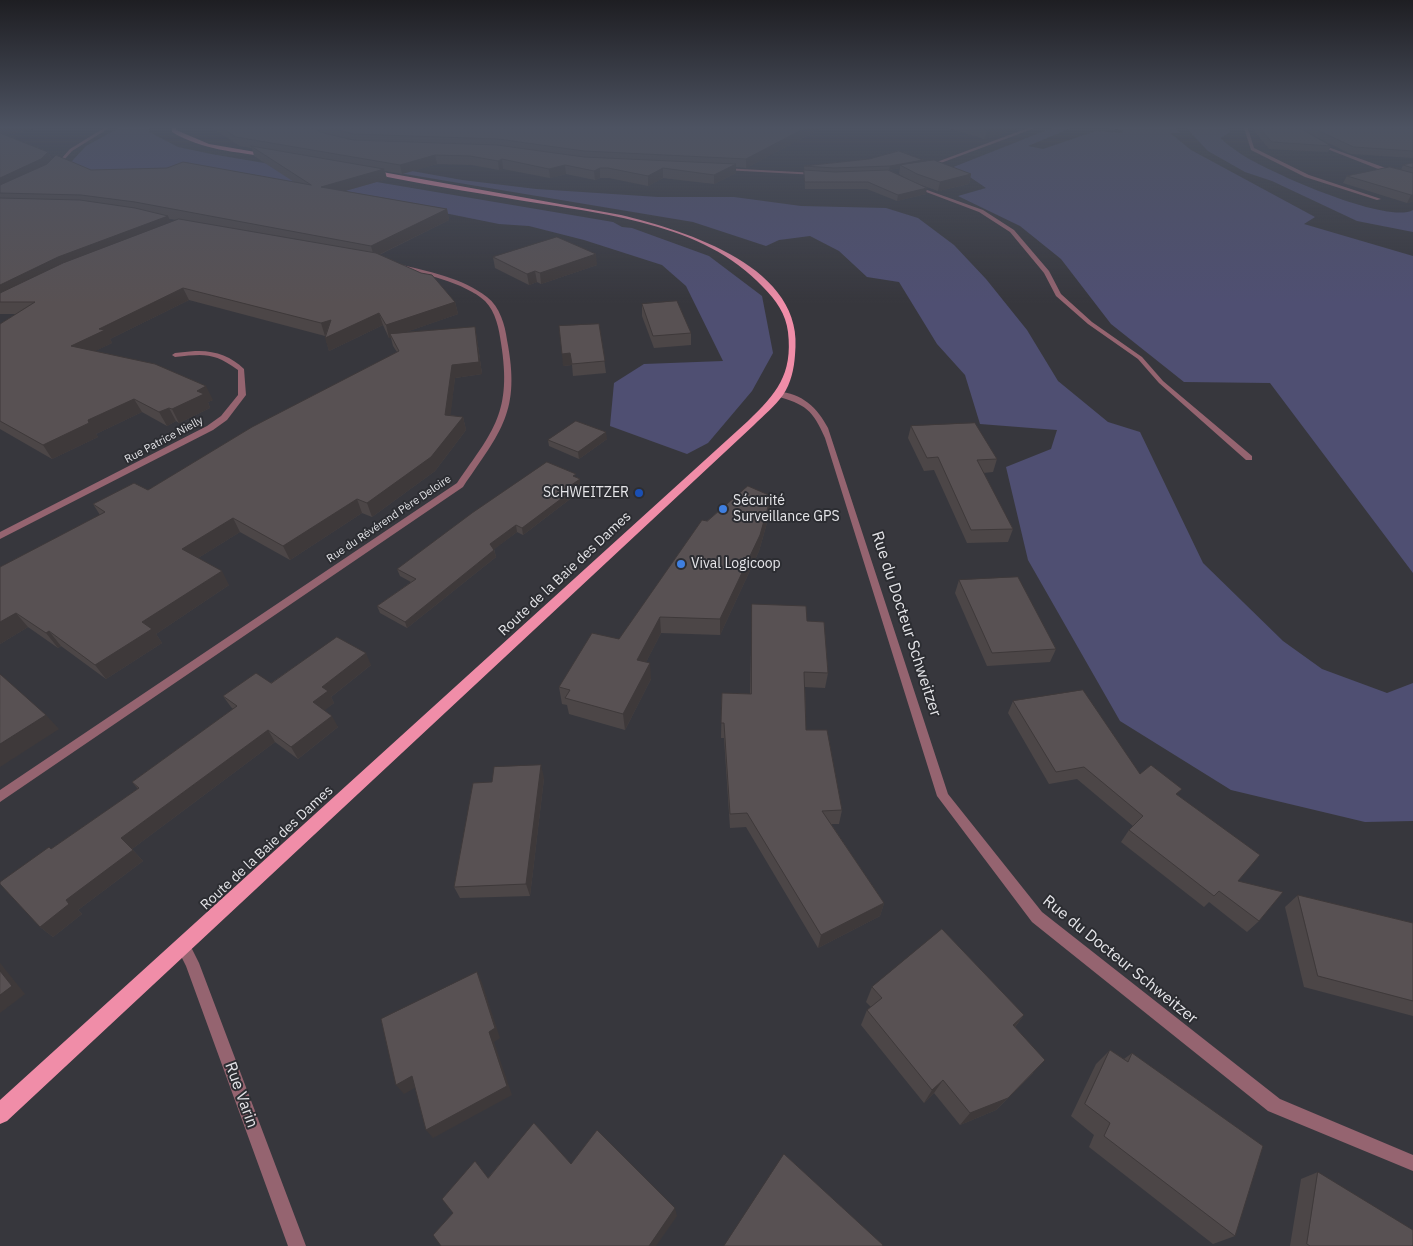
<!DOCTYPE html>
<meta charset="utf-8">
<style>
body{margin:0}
canvas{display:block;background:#37373d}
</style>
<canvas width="1413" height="1246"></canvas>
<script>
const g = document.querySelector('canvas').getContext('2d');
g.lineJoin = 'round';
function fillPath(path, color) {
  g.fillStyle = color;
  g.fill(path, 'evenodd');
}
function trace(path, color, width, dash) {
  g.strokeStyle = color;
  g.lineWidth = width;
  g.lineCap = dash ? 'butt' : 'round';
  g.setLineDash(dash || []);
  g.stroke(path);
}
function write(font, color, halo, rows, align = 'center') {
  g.font = font + ' "IBM Plex Sans",sans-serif';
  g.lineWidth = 4;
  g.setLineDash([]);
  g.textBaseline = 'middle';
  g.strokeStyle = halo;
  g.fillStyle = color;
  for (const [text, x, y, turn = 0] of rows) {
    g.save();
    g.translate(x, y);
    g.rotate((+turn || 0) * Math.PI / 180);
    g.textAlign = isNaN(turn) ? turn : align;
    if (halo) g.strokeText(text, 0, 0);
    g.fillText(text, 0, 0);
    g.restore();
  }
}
const green = new Path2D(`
 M119,128H150L149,132L178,147L211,154L613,222L622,227L632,228L709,256L762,296L773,353L752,391L708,443L687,454L610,426L614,383L644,364L723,361L686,286L662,265L584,240L529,226L499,224L256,175L206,167L60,174L86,146Z
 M1052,128H1071L1028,146L1043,149L1096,131L1122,133L1123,130L1103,128H1176L1180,133H1170L1191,150L1315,217L1304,224L1413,256V573L1270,383L1184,382L1111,324L1061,259L1020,226L958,196L986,188L970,177L951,168Z
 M1186,128H1228L1231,132L1220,138C1226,143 1232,148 1238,152C1263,170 1387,225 1413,210V232L1357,221L1272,181L1245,172L1208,151Z
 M356,161L462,180L536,189L658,197H734L801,206L886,208L918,218L954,245L986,279L1027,330L1058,381L1108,422L1140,432L1203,563L1283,641L1322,669L1387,693L1413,683V821L1365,822L1231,790L1120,721L1028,560L1006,467L1051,449L1057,430L980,424L965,375L937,344L899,282L867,277L839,251L810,236L779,240L766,246L693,222L351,165Z`);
const lane = new Path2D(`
 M1244,128H1248L1254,148L1309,175L1381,199L1377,200L1305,177L1251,150Z
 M1317,143L1413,178V180L1391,174L1317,145Z
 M913,185L983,210L1014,230L1049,271L1061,294L1092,322L1142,357L1163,381L1252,456V460H1246L1159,383L1138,359L1088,324L1056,296L1044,273L1010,232L979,212L913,187Z`);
const street = new Path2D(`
 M104,128H109L72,151L56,169H52L70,149Z
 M1028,128H1035L930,167L926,166Z
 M722,168L817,173L819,174L817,175L724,170Z
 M398,264C427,271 463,278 487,297C500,307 505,325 507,340C521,412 501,431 463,487L0,802V790L457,483C494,430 512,412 501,343C499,329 496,312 485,301C464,282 423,274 396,267V265Z
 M195,351C214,350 231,356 244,369L246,395L227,420L213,430L0,539V532L207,426L221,416L238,395V370C213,352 204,354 175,357L172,355L175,353Z
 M776,392C800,391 818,408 828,428L948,794L1042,912L1280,1099L1413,1155V1171L1268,1111L1032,922L937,796L825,438C813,410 805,404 776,396Z
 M183,939L188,941L199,963L306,1246H288L186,966L176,946L178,941Z`);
const primary = new Path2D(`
 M172,128H176V130L209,144L273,155L270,157C236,152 202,150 172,132Z
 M371,170L621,215C686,231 807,267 795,355C794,369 791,383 783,395C775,406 764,415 754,425L7,1121L0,1124V1100L748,421C776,394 793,375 788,332C786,314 776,300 763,287C703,222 601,214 518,200C468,191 418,184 369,173Z`);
const wall = new Path2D(`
 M0,128L6,135L48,152L52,159L91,170L294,182L254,156L252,148L240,146L212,128H821L746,168L736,167V173L714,184L663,178L648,186L609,178H600L595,180L566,174L550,178L503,169L499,170L472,165L437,164L402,174L385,171L387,179L345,191L447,209L449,220L379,255L455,302L458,314L406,332L475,327L477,339L482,374L455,378L450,415L463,417L466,430L435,471L372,517L362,513L290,560L240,532L198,558L229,585L156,634L162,643L106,679L61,646L58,648L28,627L0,644V567L100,515L93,504L148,490L397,352L393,346L391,338H389L383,325L329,351L325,336L189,300L110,339L112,343L95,351L213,400L208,402L210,408L179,423L176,421L167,426L142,412L96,434L98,437L52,459L0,429V324L16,314H0ZM169,219L177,220L171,222Z
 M947,128H1019L985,139Z
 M1252,128H1413V158L1351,154L1318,138L1331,146L1328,152L1269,149Z
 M922,161L971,174L969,184L938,191L921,185L926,194L897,201L867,189H805L804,166ZM900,168L899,174L909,180L889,170Z
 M1413,163V201L1407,203L1343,183L1347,176L1401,170L1403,165Z
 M493,257L597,265L541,284L537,282L529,285L495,268Z
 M642,304L691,333V345L654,348L642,316Z
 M599,324L606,373L573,376L572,365L563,366Z
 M911,426L997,459L993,472L983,473L1013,529L1008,542L967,543L934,470L924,471L908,438Z
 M607,439L579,459L549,446L548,440Z
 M576,477L580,479V485L573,491L574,496L523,535L517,532L494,549L496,557L407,628L380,613L377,606L411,582L400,576L397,569Z
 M771,496L770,512L759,551L720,635L661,633L646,662L651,679L625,730L569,714L567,705L562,704L559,687L619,639L707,521Z
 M959,580L1056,649L1050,662L987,666L955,593Z
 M752,604L807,621L828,673L825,688L805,687L806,730L842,810L839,824H831L884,903L880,916L818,948L746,827L730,828L724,738H721L722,693L750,694Z
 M371,665L331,697L334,703L324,710L338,727L298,759L275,742L132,849L143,861L78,910L82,914L53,937L40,927L51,849L138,789L132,782L233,709L231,707L223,696L271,683Z
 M1013,701L1178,796L1238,881L1259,921L1247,932L1209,902L1204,907L1121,842L1129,830L1133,826L1077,779L1049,784L1008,713Z
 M544,778L530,896L460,898L454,887L492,782Z
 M1298,895L1413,923V1016L1304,987L1285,907Z
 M872,987L1024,1015L1015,1027L1033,1073L996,1110L960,1125L934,1093L924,1103L861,1025L867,1010L871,1007L866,1002Z
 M1110,1050L1124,1059L1132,1053L1235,1236L1213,1244L1089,1147L1094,1135L1071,1116L1096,1064Z
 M1318,1172L1413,1246H1290L1301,1179Z`);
const shadedWall = new Path2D(`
 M0,128H39L0,136Z
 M805,128H821L746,168V159Z
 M993,128H1019L985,139L987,130Z
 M48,152L53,162L0,191V178Z
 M435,155L437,164L402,174L400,165Z
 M502,159L503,169L499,170L498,161Z
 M923,160L922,164L900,165V168L889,170L890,166Z
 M736,164V173L714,184V175Z
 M565,165L566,174L550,178L549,169Z
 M600,168V178L595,180L594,171Z
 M663,168V178L648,186V176Z
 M384,169L387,179L324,197L321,187Z
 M971,174L969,184L938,191L940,182Z
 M927,188L926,194L897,201L898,195Z
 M1411,195H1413V201L1407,203Z
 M447,209L449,220L374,257L371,246Z
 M168,216L173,226L0,301V285L58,257Z
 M596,254L597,265L541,284L540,273Z
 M535,271L537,282L529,285L527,274Z
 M183,288L189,300L110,339L112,343L79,359L71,346L99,329Z
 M455,302L458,314L392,337L390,334L391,338H389L386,325Z
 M379,313L383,325L329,351L325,338Z
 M331,320L325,336L321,323Z
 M475,327L477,339L482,374L455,378L449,428L445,415L452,365Z
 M570,353L572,365L563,366L562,354Z
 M206,386L213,400L208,402L210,408L179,423L172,409L197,391Z
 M134,399L142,412L96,434L98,437L52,459L43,445L88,420Z
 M169,408L176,421L167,426L159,412Z
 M463,417L466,430L435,471L372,517L367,503Z
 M606,432L607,439L579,459L578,452Z
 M580,479V485L573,491L574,496L523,535L522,528L567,488Z
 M771,496L770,512L759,551L720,635V619Z
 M357,499L362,513L290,560L283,546Z
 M233,518L240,532L190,563L182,549Z
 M516,525L517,532L492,551L490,544Z
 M494,550L496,557L407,628L405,622Z
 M222,571L229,585L156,634L162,643L106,679L95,665L142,622Z
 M16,613L28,627L0,644V622Z
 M660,617L661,633L639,676L637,660Z
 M49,631L61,646L58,648L46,633Z
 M366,653L371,665L331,697L334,703L320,714L313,702L322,687Z
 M650,663L651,679L625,730L623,714Z
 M46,715L59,729L0,767V744Z
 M332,716L338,727L298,759L291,747Z
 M268,730L275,742L132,849L143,861L78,910L82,914L53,937L40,927L121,838Z
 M541,765L544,778L530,896L526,884Z
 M884,903L880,916L818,948L821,935Z
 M0,963L25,994L0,1013Z
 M477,972L482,983L500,1038L494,1042L512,1095L433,1138L426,1130L489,1032Z
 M1024,1015L1013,1029V1025Z
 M1045,1060L996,1110L960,1125L970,1113Z
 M412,1076L420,1085L404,1094L396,1085Z
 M943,1080L934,1093L924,1103L932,1090Z
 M675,1208L677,1216L656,1246H649Z`);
const building = new Path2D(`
 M222,128H314L320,132L353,140L497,145L584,157L736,164L714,175L663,168L648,176L608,168H600L594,171L565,165L549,169L502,159L498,161L470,156L435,155L400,165L236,137Z
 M330,128H805L746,159L584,151L498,139L354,134Z
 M980,128H993L987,130Z
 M1260,128H1300L1331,146L1272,142Z
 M1313,128H1413V151L1354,147Z
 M0,133L48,152L41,159L0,178Z
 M251,146L384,169L321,187L447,209L371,246L135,202L81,195L0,193V185L47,164L56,155L91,170L167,168L183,162L311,185Z
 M899,151L923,160L890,166L834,168L804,166L869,159Z
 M934,160L971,174L940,182L917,174L900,165Z
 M1413,163V168L1403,165Z
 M1390,167L1413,173V195H1411L1347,176Z
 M804,170L835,172L888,170L927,188L898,195L868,182H805Z
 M0,198L80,200L135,208L168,216L58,257L0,285Z
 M179,219L376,253L421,273L432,275L455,302L386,325L379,313L325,338L331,320L321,323L183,288L99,329L105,330L71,346L155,364L206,386L197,391L204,394L172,409L169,408L159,412L134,399L88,420L89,423L43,445L0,421V324L35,302H0V293L63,263Z
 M557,237L596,254L540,273L535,271L527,274L493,257Z
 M677,301L691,333L653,336L642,304Z
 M599,324L605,361L572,364L570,353L562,354L559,326Z
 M475,327L479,362L452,365L445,415L463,417L431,457L367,503L357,499L283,546L233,518L182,549L222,571L142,622L152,629L95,665L49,631L46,633L16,613L0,622V567L105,512L93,504L134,483L148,490L252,427L399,351L390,334Z
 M576,421L606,432L578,452L548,440Z
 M975,423L997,459L977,460L1013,529L971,530L938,457L927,458L911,426Z
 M547,462L576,474L573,476L580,479L567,488L573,490L522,528L516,525L490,544L494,550L405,622L377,606L416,579L397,569L472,513Z
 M748,486L771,496L760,535L720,619L660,617L637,660L650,663L623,714L565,698L570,690L559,687L592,633L619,639L702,520L707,521Z
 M1018,577L1056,649L992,653L959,580Z
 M752,604L806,606L807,621L824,622L828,673L804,672L806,730H827L842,810L822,811L884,903L821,935L747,813L730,814L724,723H721L722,693L751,694Z
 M337,637L366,653L322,687L328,691L313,702L332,716L291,747L268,730L121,838L133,850L66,900L69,904L40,927L0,884V882L49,847L51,849L139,788L132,782L237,706L223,696L256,673L271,683Z
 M0,674L46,715L0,744Z
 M1083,690L1140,774L1151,765L1182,789L1176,794L1260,855L1238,881L1283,892L1259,921L1219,891L1214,896L1129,830L1143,816L1084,767L1056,772L1013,701Z
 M541,765L526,884L454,887L473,783L492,782L494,767Z
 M1298,895L1413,923V1001L1318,976Z
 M942,929L1024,1015L1013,1025L1045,1060L1008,1098L970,1113L943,1080L932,1090L867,1010L882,998L872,987Z
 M0,971L12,986L0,995Z
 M477,972L495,1028L489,1032L507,1086L426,1130L412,1076L396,1085L381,1019Z
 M1110,1050L1128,1062L1132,1053L1263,1146L1235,1236L1104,1136L1110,1123L1085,1104Z
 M534,1123L571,1164L597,1130L675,1208L649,1246H441L433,1235L453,1213L442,1199L475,1161L488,1178Z
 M784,1154L883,1245L882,1246H724Z
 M1318,1172L1413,1230V1246H1310L1307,1244Z`);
const markers = [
 [639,493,5,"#1a4fb4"],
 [723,509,5,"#3f7fe0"],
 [681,564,5,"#3f7fe0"]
];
const farStreetnames = [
 ["Rue Patrice Nielly",164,440,-28],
 ["Rue du Révérend Père Deloire",389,519,-34]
];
const poiNames = [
 ["SCHWEITZER",629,493,"right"],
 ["Sécurité",733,501],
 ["Surveillance GPS",733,517],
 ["Vival Logicoop",691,564]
];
const streetNames = [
 ["Route de la Baie des Dames",565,574,-43],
 ["Route de la Baie des Dames",267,848,-43]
];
const nearStreetnames = [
 ["Rue du Docteur Schweitzer",906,624,72],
 ["Rue du Docteur Schweitzer",1120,960,39],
 ["Rue Varin",241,1095,70]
];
fillPath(green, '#4f4f72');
fillPath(lane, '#956470');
fillPath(street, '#956470');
fillPath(primary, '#f08da8');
fillPath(wall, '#4c4647');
fillPath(shadedWall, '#3e393a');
fillPath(building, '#585153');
trace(building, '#3e393a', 1);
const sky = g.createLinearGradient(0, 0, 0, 303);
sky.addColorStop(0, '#1e1e22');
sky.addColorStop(0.42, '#4d5362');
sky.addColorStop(1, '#4d536200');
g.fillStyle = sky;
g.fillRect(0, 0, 1413, 303);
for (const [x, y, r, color] of markers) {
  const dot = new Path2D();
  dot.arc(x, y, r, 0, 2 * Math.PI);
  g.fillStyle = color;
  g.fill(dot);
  trace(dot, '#2c2d32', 2);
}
write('11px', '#e5e5e9', '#2c2d32', farStreetnames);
write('14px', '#e5e5e9', '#2c2d32', poiNames, 'left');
write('14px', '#e5e5e9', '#2c2d32', streetNames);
write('16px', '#e5e5e9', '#2c2d32', nearStreetnames);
</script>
